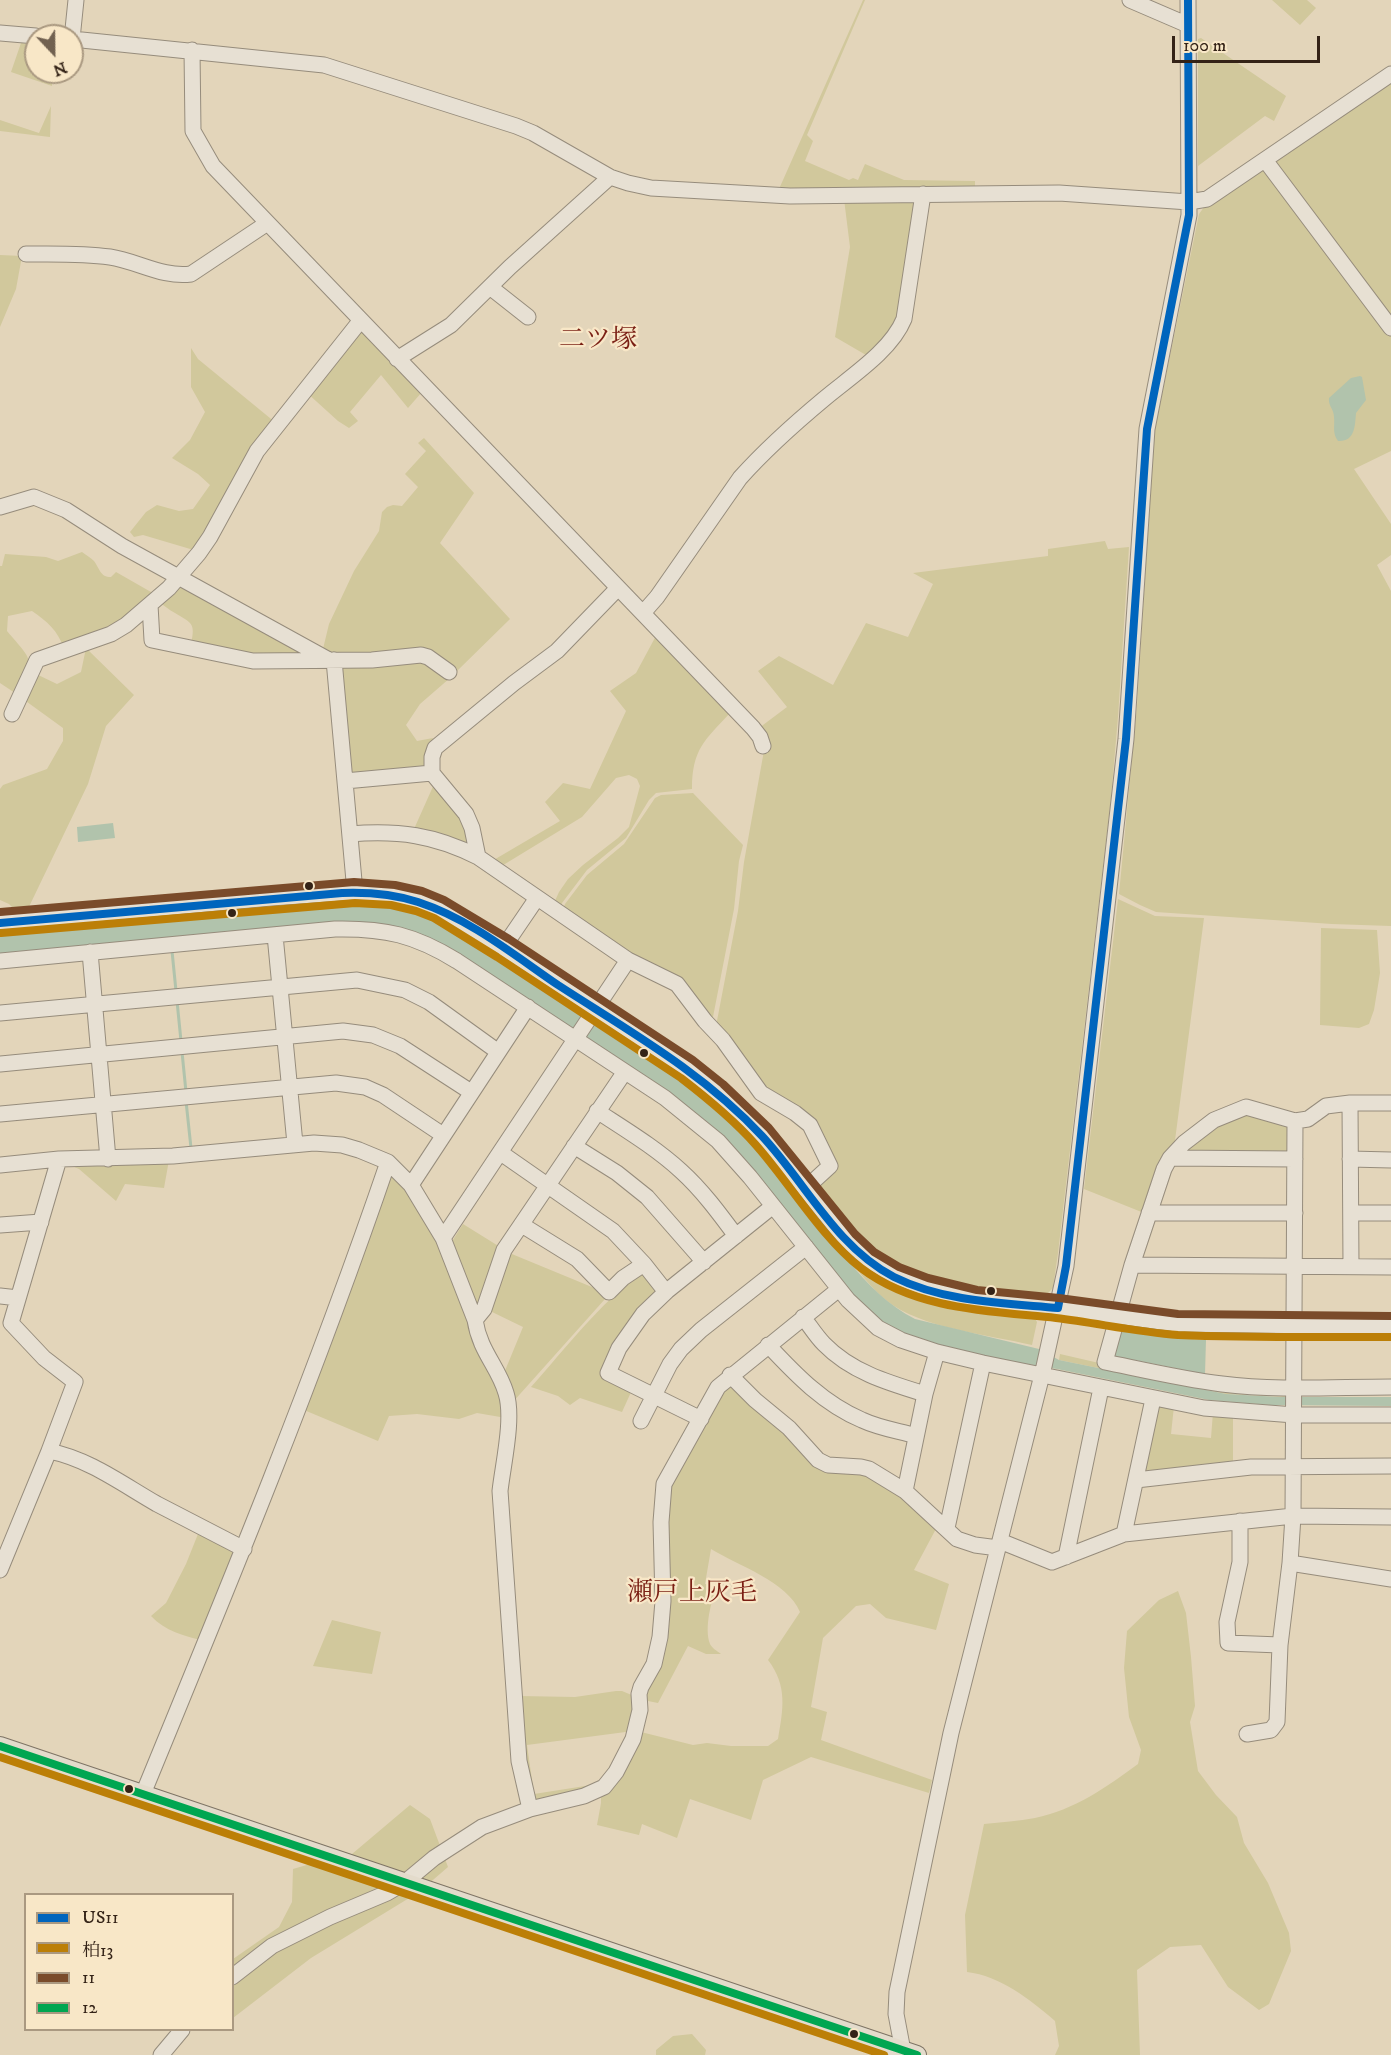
<!DOCTYPE html>
<meta charset="utf-8">
<style>
body{margin:0}
#map{position:relative;width:1391px;height:2055px;overflow:hidden;background:#e3d5ba;font-family:"IM FELL DW Pica","Noto Serif JP",serif}
canvas{display:block}
.legend{position:absolute;left:24px;top:1893px;width:210px;height:138px;box-sizing:border-box;background:#f8e7c7;border:2px solid #aa9981;margin:0;padding:8px 10px;list-style:none;font-size:18px;color:#342317}
.legend li{display:flex;align-items:center;gap:12px;height:30px}
.legend b{width:30px;border:2px solid #aa9981}
.north{position:absolute;left:24px;top:24px;width:60px;height:60px;box-sizing:border-box;background:#f8e7c7;border:2px solid #aa9981;border-radius:50%;rotate:158deg;font-size:16px;font-weight:700;line-height:24px;text-align:center;color:#342317}
.north::after{content:'';display:block;margin:auto;width:21px;height:27px;background:#716150;clip-path:polygon(50% 0,100% 100%,50% 72%,0 100%)}
.scale{position:absolute;left:1172px;top:36px;width:148px;height:27px;box-sizing:border-box;border:3px solid #342317;border-top:0;padding-left:8px;font-size:18px;line-height:21px;white-space:nowrap;color:#342317;-webkit-text-stroke:4px #f8e7c7;paint-order:stroke}
</style>
<div id="map">
<canvas width="1391" height="2055"></canvas>
<ul class="legend">
<li><b style="height:8px;background:#0065bd"></b>US11</li>
<li><b style="height:8px;background:#bc7f07"></b>柏13</li>
<li><b style="height:8px;background:#7a4b2a"></b>11</li>
<li><b style="height:8px;background:#00a651"></b>12</li>
</ul>
<div class="north">N</div>
<div class="scale">100 m</div>
</div>
<script>
const g = document.querySelector('canvas').getContext('2d');
g.lineJoin = 'round';
function fillPath(path, color) {
  g.fillStyle = color;
  g.fill(path, 'evenodd');
}
function trace(path, color, width, dash) {
  g.strokeStyle = color;
  g.lineWidth = width;
  g.lineCap = dash ? 'butt' : 'round';
  g.setLineDash(dash || []);
  g.stroke(path);
}
function write(font, color, halo, rows, align = 'center') {
  g.font = font + ' "IM FELL DW Pica","Noto Serif JP",serif';
  g.lineWidth = 4.5;
  g.setLineDash([]);
  g.textBaseline = 'middle';
  g.strokeStyle = halo;
  g.fillStyle = color;
  for (const [text, x, y, turn = 0] of rows) {
    g.save();
    g.translate(x, y);
    g.rotate((+turn || 0) * Math.PI / 180);
    g.textAlign = isNaN(turn) ? turn : align;
    if (halo) g.strokeText(text, 0, 0);
    g.fillText(text, 0, 0);
    g.restore();
  }
}
const green = new Path2D(`
 M863,0H865L807,135L813,141L805,161L849,180L853,178L858,180L865,164L904,180L975,181V188L779,189Z
 M1272,0H1307L1316,8L1300,25Z
 M1201,38L1286,96L1274,121L1265,116L1198,166V39Z
 M21,43L36,45V72H53L52,86L11,72Z
 M1391,79V322L1276,168L1274,158Z
 M51,106L50,137L0,131V120L39,133Z
 M1263,168L1391,335V451L1354,469L1391,524V555L1377,565L1391,591V926L1332,924L1156,912L1140,905L1119,894L1137,706L1154,434L1199,214L1207,203Z
 M915,198L896,327L866,355L835,337L850,247L844,199Z
 M0,255L22,256L16,289L0,327Z
 M360,326L422,392L408,408L381,375L350,412L358,421L349,428L338,421L306,392Z
 M191,348L198,359L276,423L197,551L143,535L134,537L130,532L146,512L157,505L179,511L193,509L210,485L198,474L172,458L190,440L205,412L191,387Z
 M424,438L474,493L440,543L510,619L456,672L401,653H322L329,624L354,571L379,531L382,512L387,507L393,505L402,506L418,487L405,474L426,451L418,443Z
 M1105,541L1108,549L1129,547L1118,717L1111,798L1058,1253L1053,1288L1046,1295C1036,1295 1022,1297 1013,1293C1005,1290 1000,1289 991,1288C983,1287 976,1290 968,1289C896,1284 857,1238 815,1187L825,1179L817,1129L767,1090L716,1026L738,911L744,862L765,745L759,728L787,707L758,671L779,656L833,685L866,623L908,637L933,584L913,573L1048,556V549Z
 M82,552C86,555 91,558 94,561C100,569 100,577 111,577L116,572L158,596L125,623L64,648C57,630 48,622 32,611L8,616L7,631C34,663 34,656 18,695L0,683V566H2L5,554L46,557L58,561Z
 M179,579L316,655L254,656L191,644C196,622 191,623 175,613C169,610 164,605 158,602Z
 M657,634L731,712C705,740 692,749 692,789L656,793L649,800L626,838L587,870L562,903L561,907L554,903L559,892L568,879L583,865L618,838L629,827L640,786L637,779L629,775L616,778L582,817L500,867L492,861L560,821L545,802L563,783L590,789L626,711L610,691L636,673Z
 M86,648L134,695L106,726L88,784L26,913L19,914L9,904L0,900V789L3,785L47,769L63,741V728L23,699L34,673L57,684L81,672Z
 M421,658L450,678L420,704L406,725L417,741L433,738L425,767L353,776L349,773L339,671L345,664Z
 M435,782L462,816L469,840L464,844L414,829Z
 M693,793L743,845L739,861L734,909L712,1022L704,1013L563,909L565,904L587,875L624,844L655,798L661,795Z
 M1118,899L1155,916L1204,918L1174,1148L1144,1213L1084,1189Z
 M1321,928L1377,930L1380,973L1374,1010L1369,1024L1359,1028L1320,1025Z
 M1245,1112L1287,1126L1290,1135L1287,1155L1183,1154L1206,1131Z
 M169,1160L164,1188L125,1184L116,1201L79,1169L67,1164Z
 M388,1168L424,1209L496,1376L506,1418L477,1413L459,1419L417,1414L389,1416L378,1441L304,1410Z
 M463,1224L500,1247L478,1305H474L451,1243Z
 M830,1234C861,1269 891,1286 934,1301C947,1306 959,1312 974,1312C980,1312 986,1310 992,1310C1005,1311 1020,1312 1033,1315L1037,1322L1032,1345C989,1335 921,1328 887,1301C865,1283 848,1257 830,1234Z
 M507,1252L604,1292L605,1299L512,1403L502,1378L523,1327L488,1310Z
 M641,1273L645,1274L657,1289L656,1293L602,1375L632,1390L622,1412L580,1398L570,1405L558,1396L531,1387C566,1348 599,1304 641,1273Z
 M1060,1354L1099,1363L1289,1390V1397L1226,1394L1059,1360Z
 M730,1382L806,1451L875,1476L937,1527L914,1570L949,1584L936,1630L886,1618L870,1604L856,1606L823,1638L811,1707L827,1712L821,1740L932,1780L929,1793L811,1757L763,1780L751,1820L690,1799L677,1838L642,1824L639,1835L597,1825L601,1803V1791L637,1731L693,1745L707,1743L731,1746H768L778,1739C783,1710 788,1686 768,1660L800,1612C788,1582 737,1565 711,1549L705,1584L718,1586C711,1599 704,1629 710,1644C712,1648 717,1651 721,1654H706L688,1646L658,1703L643,1700L652,1672L668,1483Z
 M1156,1406H1174L1171,1434L1211,1438L1213,1412L1233,1414V1464L1144,1475Z
 M200,1529L239,1549L204,1641C184,1636 165,1631 151,1616L166,1603L186,1564Z
 M1178,1591L1186,1613L1191,1657L1195,1706L1190,1722L1198,1771L1216,1795L1237,1817L1244,1843L1268,1883L1289,1933L1291,1951L1269,2004L1259,2010L1228,1987L1201,1945L1170,1947L1137,1970L1140,2055H1055L1059,2046L1055,2021C1030,1999 1000,1976 967,1972L965,1915L984,1824C1001,1822 1019,1821 1035,1818C1074,1810 1107,1787 1138,1764L1141,1750L1129,1717L1124,1668L1127,1631L1159,1600Z
 M332,1620L381,1632L372,1674L313,1666Z
 M616,1691H622L634,1696L633,1731L527,1745L534,1794L604,1783L532,1805L528,1792L519,1696L575,1697Z
 M410,1805L430,1819L448,1867L419,1892L311,1958L233,2018V1959L279,1927L292,1902L293,1869L334,1857L352,1854Z
 M692,2034L706,2050L705,2055H656V2050L673,2036Z`);
const water = new Path2D(`
 M1360,376L1362,377L1366,400L1356,413C1355,426 1355,442 1338,441C1332,433 1335,426 1334,417C1334,409 1328,406 1329,398L1351,378Z
 M113,823L115,838L78,842L77,827Z
 M347,903C377,904 407,906 434,918C447,924 459,932 471,939L692,1086C730,1117 763,1152 794,1190C833,1236 861,1291 915,1319L1039,1349L1059,1360L1226,1394L1280,1397H1391V1406L1270,1405L1209,1400L1057,1369L992,1358L928,1343L888,1327L856,1300L744,1161L405,929L0,955V935Z
 M1120,1331L1176,1338L1206,1340L1205,1374L1114,1356Z`);
const stream = new Path2D(`
 M172,951L176,991
 M177,1001L181,1041
 M182,1052L186,1092
 M186,1101L191,1148`);
const minor = new Path2D(`
 M1130,0L1188,25
 M0,33L36,36
 M72,39L324,65L516,126L533,133L610,177L628,183L651,188L790,196L1059,193L1189,202L1207,199L1391,74
 M72,39L76,0
 M192,50L193,131L213,166L753,728L760,737L763,746
 M1265,160L1391,328
 M26,254C54,254 82,253 110,257C137,261 163,278 191,274L266,224
 M490,287L528,317
 M397,359L451,325L510,267L610,177
 M0,507L34,497L66,510L122,546L329,660
 M150,605L152,640L253,661L372,660L421,655L428,657L449,672
 M643,613L657,597L740,478C766,449 794,424 824,399C850,377 891,351 904,319L923,194
 M334,660L355,892
 M12,714L37,660L111,634L126,625L169,588L199,553L210,537L257,451L361,320
 M345,781L432,773
 M350,834C398,830 435,835 478,857L628,960L443,1238
 M478,857L472,828L466,814L432,773V757L435,748L514,683L557,651L618,588
 M0,923L271,898L355,892L393,895L419,901L439,909L503,948L687,1069L716,1092L762,1136L847,1241L868,1260L894,1276L925,1288L975,1300L1058,1308L1177,1324L1391,1327
 M275,935L295,1144
 M503,948L537,898
 M90,952L108,1159
 M628,960L677,984L705,1021L723,1040L761,1093L795,1113L810,1125L830,1166L806,1188
 M0,961L335,929C385,928 415,935 457,961L665,1098L718,1141L750,1177L848,1300L878,1328L901,1340L937,1352L983,1363L1204,1408L1294,1415H1391
 M0,1013L357,980L405,990L429,1002L497,1051
 M0,1064L343,1031L373,1035L400,1046L471,1092
 M1350,1103L1351,1266
 M1391,1103H1350L1326,1106L1308,1119L1295,1121L1246,1107L1214,1120L1184,1143L1170,1158L1164,1169L1132,1265L1105,1362C1144,1370 1182,1379 1222,1384C1277,1391 1335,1387 1391,1387
 M597,1111C626,1130 656,1148 681,1171C702,1190 719,1213 736,1236
 M0,1114L336,1083L365,1087L383,1095L443,1135
 M574,1146L617,1173L647,1197L704,1262
 M501,1153L613,1231L644,1264L666,1292
 M1170,1158L1295,1159
 M1350,1159L1391,1160
 M0,1165L59,1159L173,1156L314,1143L342,1145L359,1150L388,1162L411,1185L443,1238L475,1320C480,1352 498,1366 506,1393C514,1418 503,1464 500,1491L519,1761L530,1809
 M411,1185L528,1007
 M1149,1213H1295
 M1351,1213H1391
 M0,1225L41,1222
 M522,1225L577,1259L609,1292L623,1278L644,1264
 M1132,1265L1391,1267
 M0,1296L18,1298
 M803,1317C810,1326 816,1336 824,1344C851,1372 889,1383 925,1394
 M475,1320L484,1309L504,1250L624,1073
 M768,1345C796,1375 824,1404 862,1420C879,1428 899,1431 916,1436
 M730,1375L755,1400L789,1428L818,1460L828,1465L861,1467L869,1469L905,1491L957,1539L975,1545L998,1548
 M701,1419L608,1373L619,1348L643,1314L667,1291L773,1206
 M641,1421L670,1364L681,1349L701,1330L806,1247
 M49,1451L75,1382L44,1358L11,1323L59,1159
 M1136,1480L1251,1467L1391,1466
 M905,1491L925,1394L937,1352
 M1240,1521V1562L1227,1622L1228,1643L1280,1645
 M947,1528L983,1363
 M1124,1534L1153,1399
 M1000,1541L1052,1562L1124,1534L1293,1516L1391,1517
 M1066,1557L1101,1388
 M1290,1563L1391,1579
 M0,1570L49,1451C89,1459 122,1484 157,1504C186,1519 215,1534 244,1549
 M1247,1734L1271,1730L1277,1722L1280,1645L1290,1563L1293,1516L1295,1121
 M143,1794C229,1585 315,1376 388,1162
 M232,1977L272,1946L330,1917L387,1893L404,1883L434,1858L482,1827L530,1809L584,1796L604,1787L616,1772L633,1739L640,1710L639,1694L641,1687L654,1664L660,1637L663,1601L661,1522L664,1484L718,1387L839,1289
 M903,2051L896,2014L897,1992L951,1733L1043,1371L1066,1266L1126,739L1147,429L1189,215L1188,0
 M161,2055L182,2030`);
const major = new Path2D(`
 M0,1746L917,2055`);
const bus1 = new Path2D(`
 M0,923L342,893C369,892 393,894 418,902C470,919 514,955 558,985C629,1031 704,1073 762,1136C805,1182 836,1247 894,1277C944,1302 1003,1303 1058,1308
 M1058,1308L1066,1266L1126,739L1147,429L1189,215L1188,0`);
const bus2 = new Path2D(`
 M1,933L355,903L391,905L416,911L434,918L497,957L681,1078C707,1098 733,1119 755,1144C789,1182 821,1237 861,1268C916,1310 990,1311 1056,1318C1097,1323 1137,1332 1178,1335C1248,1338 1320,1337 1391,1337
 M0,1757L884,2055`);
const bus3 = new Path2D(`
 M0,912L354,882L395,885L422,891L444,900L509,939L693,1060L723,1084L769,1128L855,1234L874,1252L899,1267L928,1278L977,1290L1059,1298L1178,1314L1391,1316`);
const bus4 = new Path2D(`
 M0,1746L917,2055`);
const markers = [
 [309,886,5,"#342317"],
 [232,913,5,"#342317"],
 [644,1053,5,"#342317"],
 [991,1291,5,"#342317"],
 [129,1789,5,"#342317"],
 [854,2034,5,"#342317"]
];
const quarterNames = [
 ["二ツ塚",598,342],
 ["瀬戸上灰毛",692,1595]
];
fillPath(green, '#d1c89c');
fillPath(water, '#b1c3ac');
trace(stream, '#b1c3ac', 3);
trace(minor, '#968c7c', 17);
trace(major, '#7e7465', 20);
trace(minor, '#e7e0d3', 15);
trace(major, '#e3dbcb', 18);
trace(bus1, '#0065bd', 8);
trace(bus2, '#bc7f07', 8);
trace(bus3, '#7a4b2a', 8);
trace(bus4, '#00a651', 8);
for (const [x, y, r, color] of markers) {
  const dot = new Path2D();
  dot.arc(x, y, r, 0, 2 * Math.PI);
  g.fillStyle = color;
  g.fill(dot);
  trace(dot, '#f8e7c7', 2);
}
write('26px', '#7a1f14', '#f8e7c7', quarterNames);
</script>
